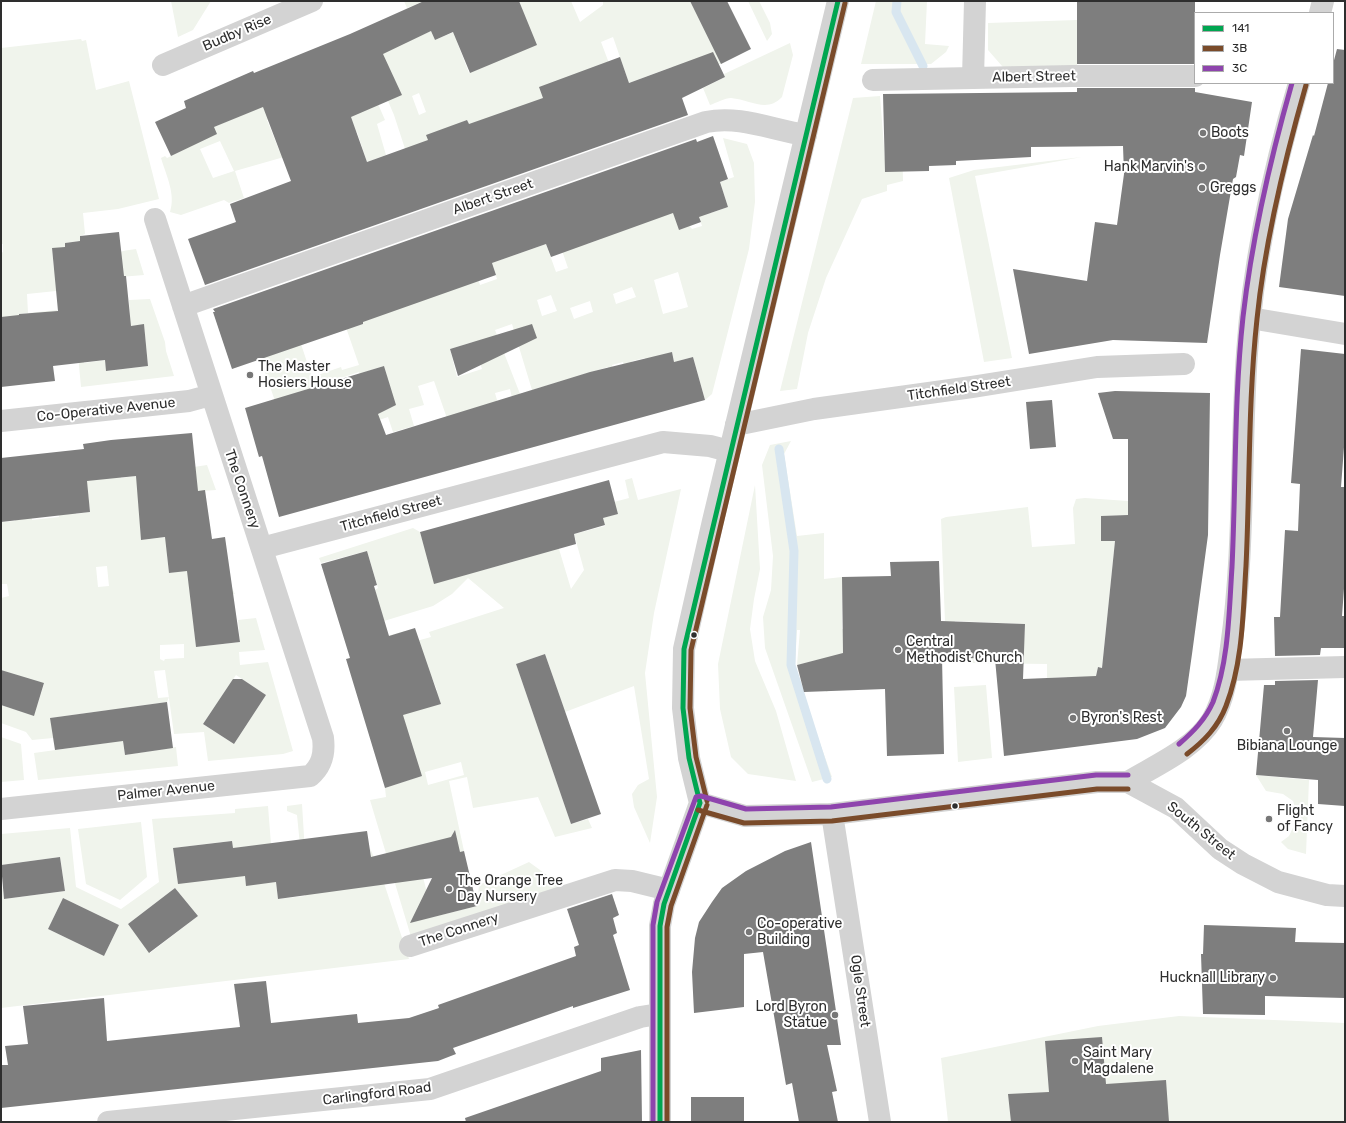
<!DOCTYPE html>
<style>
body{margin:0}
#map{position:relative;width:1346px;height:1123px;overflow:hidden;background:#fff;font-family:Rubik,sans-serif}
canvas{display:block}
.frame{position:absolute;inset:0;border:2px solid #2e2e2e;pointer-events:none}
.legend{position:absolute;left:1194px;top:12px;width:140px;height:72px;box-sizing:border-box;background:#fff;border:1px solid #ababab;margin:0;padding:5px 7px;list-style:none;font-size:12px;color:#2e2e2e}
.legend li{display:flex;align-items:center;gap:8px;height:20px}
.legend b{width:20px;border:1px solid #ababab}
</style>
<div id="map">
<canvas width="1346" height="1123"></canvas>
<div class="frame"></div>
<ul class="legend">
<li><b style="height:5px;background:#00a651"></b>141</li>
<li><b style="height:5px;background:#7a4b2a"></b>3B</li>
<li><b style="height:5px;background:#8e44ad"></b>3C</li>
</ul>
</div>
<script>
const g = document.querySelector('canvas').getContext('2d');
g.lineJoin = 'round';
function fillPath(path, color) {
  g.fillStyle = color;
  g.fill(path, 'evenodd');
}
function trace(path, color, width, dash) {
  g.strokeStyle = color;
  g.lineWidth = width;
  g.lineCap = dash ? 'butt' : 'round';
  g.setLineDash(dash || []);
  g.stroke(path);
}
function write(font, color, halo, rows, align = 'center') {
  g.font = font + ' Rubik,sans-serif';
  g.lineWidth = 4;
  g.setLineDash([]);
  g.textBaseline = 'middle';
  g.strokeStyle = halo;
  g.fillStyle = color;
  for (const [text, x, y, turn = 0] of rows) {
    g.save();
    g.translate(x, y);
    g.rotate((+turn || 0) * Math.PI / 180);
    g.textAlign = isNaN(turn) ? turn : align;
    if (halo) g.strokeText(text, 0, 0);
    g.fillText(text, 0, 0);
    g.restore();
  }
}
const green = new Path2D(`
 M171,1H211L193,30L178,37Z
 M404,1H424L407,8Z
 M519,1H571L580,22L603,5V1H690L722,64L672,67L629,83L613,37L601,42L618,87L473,138L467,120L457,124L463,142L409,161L394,115L388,101L401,94L391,72L378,77L376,33L384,52L431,31L435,40C463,27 494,21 522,9ZM457,42L486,66L469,73ZM419,93L426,112L419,115L412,96Z
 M748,1H759L770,23L772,34L767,41Z
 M876,1H927L925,44L949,46L946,52L931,64H861Z
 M1077,20V68L1009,74L988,50V23Z
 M81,39L82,41L86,40L96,90L129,81L159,199L118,209L83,213L85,234L80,236V241L65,243V247L52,249L54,269C82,266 108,252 136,249L144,275L84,280L85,288L27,294L28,313L57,310L58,316L130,320L129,300L150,299L165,342L166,351L174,376L81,387L78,355L28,313L19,314L21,339L1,317V253L3,252V244H1V48ZM144,325L148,366L107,371L105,360L84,363L82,341L109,328Z
 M790,43L793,55L782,97C767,113 751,100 731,98C725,98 716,103 710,105L703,88L725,77L724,74Z
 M880,96L886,172L902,134L903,181L887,185V191L862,199L826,278L808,333L797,389L780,391L853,98Z
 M378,104L385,120L377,124L386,155L367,162L357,132L284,157L235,171L244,198L229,203L224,200L181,215L170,212C176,194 166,175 161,158L165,156L167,158L197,143L194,135L264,106L270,118L267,120L279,150ZM220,141L234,171L213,178L200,149Z
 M723,138L747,144L754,163L755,202L749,249L712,394L705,400L693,357L674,362L672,352L648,369L645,358L632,361L634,373L626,375L623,362L612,365L615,378L611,379L608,367L532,390L512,324L495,330L524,404L514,407L510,389L495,393L499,407L449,424L434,381L418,386L424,405L409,409L414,426L393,432L388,417L376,421L276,404L256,346L297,332L312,377L341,367L342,370L359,365L342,316L354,327L363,324L359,310L478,279L480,285L497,279L492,263L546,244L556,272L568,268L558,239L582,231L587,244L601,239L597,226L669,200L692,229L702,226L691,192L711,213L728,207L720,182L734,177ZM678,272L688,307L663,314L654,280ZM632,287L636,297L616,304L613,294ZM551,295L557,311L542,316L537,300ZM590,301L593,312L574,319L570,308ZM473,342L482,369L457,377L450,349ZM384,366L387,376L368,382L365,372ZM359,372L366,392L281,398Z
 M1082,157L975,176L1012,358L984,362L949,178L974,170Z
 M791,441L784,454L797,536L824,533V579L842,577V629H847L849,682L826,692L818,660L797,665L800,630H797L795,665L805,701L832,777L812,782L765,648L763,617L771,590L773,556L762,465L770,445Z
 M207,465L216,490L138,496V505L146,504L164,523L140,525L141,540L183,535L185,552L167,554L169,573L198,569L232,588L235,594L191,599L196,647L240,642L238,620L256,618L265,650L239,652L240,665L268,662L293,751L283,754L208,761L204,732L174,734L165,670L154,671L158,698L169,697L167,702L118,709L125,755L176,747L178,766L38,780L34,753L113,742L109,710L51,718L53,738L32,740L26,732L1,723V705L34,715L44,684L1,670V598L9,596L7,584H1V522L15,521L13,500L30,499L32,520L59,517L56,496L74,494L76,514L90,512L86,476L120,469L121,478ZM107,566L109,586L98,587L96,567ZM184,644V658L165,659L164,661L160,659V645ZM236,675L266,695L234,744L203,724Z
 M632,478L638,500L681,489L654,613L645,673L657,797L650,843L634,807L632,794L638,785L649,779L634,686L565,712L545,654L516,664L571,824L588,819L592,828L555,837L538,797L473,808L467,777L449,781L464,851L421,869L433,917L477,906L479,885L529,862L558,883L560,892L412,940L370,800L386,797L385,788L421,776L401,712L411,698L437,690L432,678L407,686L387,636L405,631L409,643L431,637L429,632L504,608L468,578L452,594L433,606L384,621L375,590L378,588L367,551L321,563L319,558L413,528L420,532L425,549L483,570L516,561L556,539L571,589L584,570L574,534L605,526L603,518L617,514L614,502L629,498L625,480ZM461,762L464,775L428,785L425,772Z
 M755,485L760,569L754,599L750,629L755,661L776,711L796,781L748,774L731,757L720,709L718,664Z
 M1085,498L1128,501L1146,515L1101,516V541H1115L1102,668L1098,667L1095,679L1068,704L1067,677L1047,678V664L967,663L968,658L1023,660L1025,624L955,621L946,648L941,519L946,517L1028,507L1032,547L1075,544L1073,508L1076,499Z
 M986,685L992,758L958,762L954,687Z
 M1,737L21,744L24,780L1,782Z
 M1256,775L1309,780L1306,854L1288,849L1281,842L1289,836L1298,817L1293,801L1283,794L1266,791Z
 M302,804L305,852L375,885L370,848L381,874L409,959L1,1008V877L4,899L65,891L60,857L1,865V834L70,828L76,887L121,909L159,882L152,819L235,813V809L268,806L271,844L242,847L246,885L276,882L278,899L305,896L297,815L287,811V806ZM232,841L207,880L178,883L173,848ZM175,888L198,916L150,953L128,924ZM63,898L119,925L104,956L48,929Z
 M141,822L147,877L120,900L86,884L78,829Z
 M1179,1016L1345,1023V1122H948L941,1058L1098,1026Z`);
const stream = new Path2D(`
 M897,1L896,12L923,66
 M779,449L794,551L791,665L827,779`);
const building = new Path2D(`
 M424,1H519L537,45L470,73L453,32L435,40L431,31L383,54L402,95L351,117L367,162L428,140L426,135L467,120L469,124L543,98L539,87L620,57L629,83L713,52L725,77L682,98L688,115L205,285L188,239L236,222L230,204L291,181L263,107L214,127L217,134L171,156L155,122L186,108L184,101L253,71L254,73L350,34Z
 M690,1H727L751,49L721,64Z
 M1077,1H1195V64H1077Z
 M1337,49L1345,50V296L1279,287L1288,219L1313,135L1314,136L1328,83H1333V64Z
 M1077,88H1195V92L1252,102L1244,156L1240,155L1236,177L1233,179L1220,255L1207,343L1113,340L1029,354L1013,269L1087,281L1095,222L1117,225L1124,174L1123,146L1031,147V157L956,161V165L929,166V171L885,172L883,94L1077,92Z
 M713,136L728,179L720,182L728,207L699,217L701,222L679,230L673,213L551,257L546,244L492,263L496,275L363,322V324L232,369L213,312H215L213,309L696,139L697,142Z
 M119,232L124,276H126L131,326L144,324L148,366L106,371L105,360L53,366L55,381L1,387V317L19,315V314L58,311L52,248L65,247V243L80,241V236Z
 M532,324L537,338L458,376L450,349Z
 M1301,349L1345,354V434L1341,487H1345V575L1342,616H1345V648H1321L1320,655L1275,656L1274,617H1280L1285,530L1298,531L1300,484L1291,483Z
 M672,352L674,362L693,357L705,400L279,517L262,456L259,457L245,408L384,366L396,405L378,414L386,435L590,372Z
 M1115,391L1210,393L1208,535L1192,654L1186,696L1181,707L1165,728L1137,739L1004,756L995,659L942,657L944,754L887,756L885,689L804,692L797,665L843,653L842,577L891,576L890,562L939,561L941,621L1025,624L1023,679L1096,676L1098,667L1102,668L1115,541H1101V516L1128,515V439H1113L1098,393Z
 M1052,400L1056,447L1030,449L1026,402Z
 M192,433L198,491L205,490L212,539L225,537L240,642L196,647L187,571L169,573L165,537L141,540L136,476L87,481L90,512L1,522V458L84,449L83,444L111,440Z
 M609,480L618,514L603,518L605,525L574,534L576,544L434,584L420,532Z
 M367,551L377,585L374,586L389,636L415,628L441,704L403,715L422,776L385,788L346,659L350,658L321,564Z
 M545,654L601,814L571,824L516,664Z
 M1,670L44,683L34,716L1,705Z
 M233,679H242L266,695L234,744L203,724Z
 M1318,680L1313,737L1345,738V806L1318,804V780L1256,775L1264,685H1275V681Z
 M167,702L173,748L125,755L123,741L55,750L50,718Z
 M455,830L460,852L464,851L477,906L410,923L432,878L278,899L276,882L246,886L245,876L178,884L173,848L232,841L233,848L367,831L371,857L451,837Z
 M811,842L841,1045H827L837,1091L832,1092L838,1122H799L792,1083L786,1085L763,952L744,954V1007L694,1013L692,972L695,938L699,922L712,902L722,888L746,871L785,851Z
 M60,857L65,891L4,899L1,865Z
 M175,888L198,916L149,953L128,924Z
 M612,894L619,915L613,918L617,933L613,935L630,990L573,1008V1006L453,1048L456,1054L438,1061L1,1108V1065H8L5,1046L28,1044L23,1006L104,998L107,1041L240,1027L234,984L266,981L271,1023L357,1014L358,1023L409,1018L439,1008L438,1005L576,956L574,947L579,945L567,909Z
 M63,898L119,925L104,956L48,929Z
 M1204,925L1296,928L1295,942L1345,943V998L1265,996V1015L1203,1014L1201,954H1203Z
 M1102,1037L1106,1084L1166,1080L1169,1122H1011L1008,1094L1049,1092L1045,1041Z
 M641,1050L642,1122H466L465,1118L601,1071V1058Z
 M691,1097H744V1122H691Z`);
const pedestrian = new Path2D(`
 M1320,13L1323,1
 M1250,318L1345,334
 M1228,670L1345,667
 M1128,782C1156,765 1194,749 1212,720C1225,698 1228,671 1231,647C1245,550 1240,451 1247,353C1253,261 1273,171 1299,83`);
const minor = new Path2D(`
 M163,65L312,1
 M973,78L975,1
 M873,80L1073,76H1195
 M183,306L706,122C740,115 772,130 806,135
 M1,421L189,401L211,395
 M736,425L814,409L972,387L1097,367L1184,364
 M262,548L663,442L710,446L729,451
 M1,809L310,776C322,766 325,754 323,738L155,219
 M832,814L880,1122
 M410,946L615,880L632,881L669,890
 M108,1122L430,1089L640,1017L659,1014`);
const tertiary = new Path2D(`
 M700,803L689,758L683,708L684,649L713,521L838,1
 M700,803L745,816L832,814L1097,782H1128L1176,808L1220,849L1243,864L1278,882L1327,895L1345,896
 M660,1122V926L664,904L700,803`);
const bus1 = new Path2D(`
 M700,803L689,758L683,708L684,649L838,1
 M660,1122V926L664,904L700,803`);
const bus2 = new Path2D(`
 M1187,754C1204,741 1218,727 1226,706C1243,662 1243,612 1246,566C1250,484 1248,401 1257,319C1265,240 1284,162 1306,85
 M707,801L696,757L690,708L691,650L845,3
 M698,810L744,823L832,821L1097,789H1128
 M667,1122V927L671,906L707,805`);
const bus3 = new Path2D(`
 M1179,744C1193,732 1205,720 1213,702C1229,660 1229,611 1232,567C1236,484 1234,400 1243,317C1252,238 1270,160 1292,83
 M653,1122V925L657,902L696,797L701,796L746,809L831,807L1096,775H1128`);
const markers = [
 [1203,133,4,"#777"],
 [1202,167,4,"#777"],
 [1202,188,4,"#777"],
 [250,375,4,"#777"],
 [694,635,3.5,"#2e2e2e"],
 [898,650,4,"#777"],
 [1073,718,4,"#777"],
 [1287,731,4,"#777"],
 [955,806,3.5,"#2e2e2e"],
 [1269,819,4,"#777"],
 [449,889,4,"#777"],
 [749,932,4,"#777"],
 [1273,978,4,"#777"],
 [835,1015,4,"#777"],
 [1075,1061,4,"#777"]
];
const streetNames = [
 ["Budby Rise",237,33,-23],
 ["Albert Street",1034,77,-1],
 ["Albert Street",493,197,-19],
 ["Titchfield Street",959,389,-8],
 ["Co-Operative Avenue",106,410,-6],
 ["The Connery",242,489,71],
 ["Titchfield Street",391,514,-15],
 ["Palmer Avenue",166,791,-6],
 ["South Street",1201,831,39],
 ["The Connery",459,930,-18],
 ["Ogle Street",860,991,82],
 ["Carlingford Road",377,1094,-7]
];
const poiNames = [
 ["Boots",1211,133],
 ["Hank Marvin's",1194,167,"right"],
 ["Greggs",1210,188],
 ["The Master",258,367],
 ["Hosiers House",258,383],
 ["Central",906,642],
 ["Methodist Church",906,658],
 ["Byron's Rest",1081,718],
 ["Bibiana Lounge",1287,746,"center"],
 ["Flight",1277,811],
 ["of Fancy",1277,827],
 ["The Orange Tree",457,881],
 ["Day Nursery",457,897],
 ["Co-operative",757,924],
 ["Building",757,940],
 ["Hucknall Library",1265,978,"right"],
 ["Lord Byron",827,1007,"right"],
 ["Statue",827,1023,"right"],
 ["Saint Mary",1083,1053],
 ["Magdalene",1083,1069]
];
fillPath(green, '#f0f4ec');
trace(stream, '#d8e6f0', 9);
fillPath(building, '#7e7e7e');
trace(pedestrian, '#d3d3d3', 22);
trace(minor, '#d3d3d3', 22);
trace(tertiary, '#d3d3d3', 22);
trace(bus1, '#00a651', 5);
trace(bus2, '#7a4b2a', 5);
trace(bus3, '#8e44ad', 5);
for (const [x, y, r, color] of markers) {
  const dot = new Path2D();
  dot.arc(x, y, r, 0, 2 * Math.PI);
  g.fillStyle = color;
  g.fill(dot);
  trace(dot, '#fff', 1.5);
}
write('14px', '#2e2e2e', '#fff', streetNames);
write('14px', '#2e2e2e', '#fff', poiNames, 'left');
</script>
